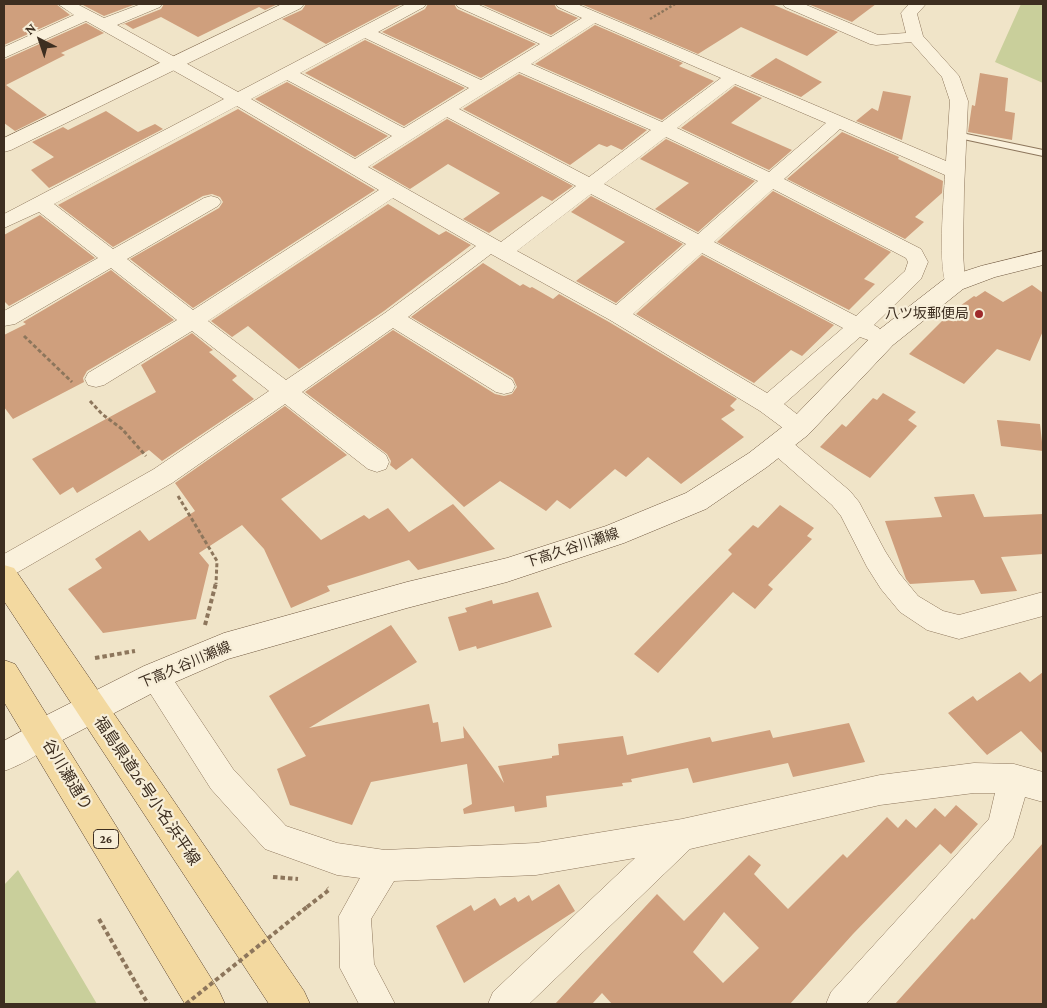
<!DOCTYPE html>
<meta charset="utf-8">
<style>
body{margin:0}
#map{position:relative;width:1047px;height:1008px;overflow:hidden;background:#f0e4c8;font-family:"Crimson Pro",serif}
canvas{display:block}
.frame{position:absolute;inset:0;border:5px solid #3d2e20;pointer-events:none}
.north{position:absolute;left:15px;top:15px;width:50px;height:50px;-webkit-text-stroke:4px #f7eed8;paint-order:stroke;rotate:319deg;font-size:14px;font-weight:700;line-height:20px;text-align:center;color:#3d2e20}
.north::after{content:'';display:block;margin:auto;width:18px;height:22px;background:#3d2e20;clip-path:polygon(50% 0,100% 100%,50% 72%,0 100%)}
</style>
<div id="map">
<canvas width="1047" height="1008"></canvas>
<div class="frame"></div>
<div class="north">N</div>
</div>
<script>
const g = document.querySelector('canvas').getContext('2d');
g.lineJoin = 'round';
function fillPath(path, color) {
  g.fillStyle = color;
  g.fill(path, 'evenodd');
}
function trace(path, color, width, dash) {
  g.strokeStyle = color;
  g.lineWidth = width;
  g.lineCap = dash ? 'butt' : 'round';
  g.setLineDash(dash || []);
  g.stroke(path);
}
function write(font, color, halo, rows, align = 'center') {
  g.font = font + ' "Crimson Pro","Noto Sans JP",serif';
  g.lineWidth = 4.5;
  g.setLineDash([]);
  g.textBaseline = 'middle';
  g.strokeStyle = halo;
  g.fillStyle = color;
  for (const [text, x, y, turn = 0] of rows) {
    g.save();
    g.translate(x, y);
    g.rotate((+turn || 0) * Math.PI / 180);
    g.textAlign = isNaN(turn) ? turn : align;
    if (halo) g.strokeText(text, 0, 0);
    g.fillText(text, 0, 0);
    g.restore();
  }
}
const green = new Path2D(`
 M1021,4H1043V83L995,62Z
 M18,870L97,1004H4V885Z`);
const building = new Path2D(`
 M4,4H56L70,15L4,45Z
 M81,4H136L104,16Z
 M164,4H278L265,10L259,7L198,37L161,17L133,29L125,24L121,25L161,9Z
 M306,4H402L326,44L282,19L302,10Z
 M428,4H454L457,9L536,44L481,78L382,32L425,9Z
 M481,4H554L557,9L578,18L551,35Z
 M581,4H777L774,5L838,32L807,56L741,27L698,54Z
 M808,4H876L852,22Z
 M86,23L104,33L61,53L65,55L6,85L47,115L15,131L4,123V60Z
 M595,25L683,63L679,66L714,81L662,120L535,64Z
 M365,40L465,88L404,126L305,73Z
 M776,58L822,82L801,97L750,76Z
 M980,73L1008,78L1005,111L1015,113L1012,140L968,132L972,105L975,106Z
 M519,74L647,130L622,150L611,145L607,147L599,144L570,165L463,109Z
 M287,82L388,136L355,157L255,99Z
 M735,86L762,98L731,123L792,150L769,170L681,128Z
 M883,91L911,96L902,140L856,121L872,108L878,111Z
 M238,109L375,190L193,308L130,259L219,208L223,202L220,197L212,194L203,196L113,247L58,205Z
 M106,111L138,132L155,124L163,129L49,188L31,170L54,157L32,142L63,127L68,130Z
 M447,119L573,186L552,201L542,196L489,233L463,219L500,193L448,164L410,189L372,167Z
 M842,132L899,157L898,159L943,181L942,193L915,217L924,222L905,239L787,179Z
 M666,139L755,181L698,232L655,209L689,183L640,159Z
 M773,191L891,252L864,279L875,284L849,310L717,242Z
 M591,196L683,244L616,303L576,281L625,242L571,212Z
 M388,204L439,235L446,231L471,245L384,311L299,369L248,326L232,337L211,321Z
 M40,215L95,258L9,306L4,301V235Z
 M702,255L834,325L802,356L791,350L754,383L636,314Z
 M483,263L520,286L523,284L530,288L532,287L553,299L559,294L609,322L737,399L730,406L735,410L721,419L744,437L681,484L648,457L626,477L615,469L570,509L557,500L546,511L500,481L464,507L412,458L396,470L390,465L391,461L387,454L305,392L393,330L495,394L504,396L512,394L517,387L513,378L411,317Z
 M111,270L174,320L87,371L83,378L84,382L13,419L4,407V335L26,324L23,322Z
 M1032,285L1043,293V331L1030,361L997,349L964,384L909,354L950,313L974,296L976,297L985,291L1003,302Z
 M192,333L213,350L209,352L237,376L232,380L254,399L162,461L149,450L77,493L73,487L60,495L32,459L156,392L141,365Z
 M883,393L916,412L908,420L917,426L870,478L820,447L842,424L846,427L873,398L877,400Z
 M285,406L347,455L281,499L321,540L364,515L369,519L388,508L409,532L453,504L495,549L418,570L409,560L327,586L330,591L291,608L264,549L242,525L199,553L209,565L196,619L103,633L68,589L102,568L95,559L140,530L149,541L195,511L175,483Z
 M997,420L1040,424L1043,451L1001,446Z
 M974,494L984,517L1043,514V554L1001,557L1017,591L981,594L974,580L910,584L906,579L885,521L942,517L934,497Z
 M780,505L814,528L807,536L812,539L768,585L773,589L755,609L733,592L658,673L634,654L732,554L728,550L753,525L758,528Z
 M538,592L552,627L477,649L476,646L459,651L448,617L467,612L465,608L492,600L493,604Z
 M391,625L417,662L309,728L429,704L433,723L438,722L441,742L464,738L463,726L504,783L498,766L552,758V756L559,755L558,744L623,736L627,755L710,737L712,742L770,730L773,738L849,723L865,762L793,777L788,763L693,783L688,768L631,779L632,782L622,783L623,786L546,796L547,807L515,812L514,806L464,814L463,809L472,804L467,764L371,782L352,825L290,805L277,769L306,756L269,696Z
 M1020,672L1030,682L1043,672V754L1021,731L987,755L948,713L973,696L977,701Z
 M956,805L978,824L951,854L940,844L853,934L790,1004H612L602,993L592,1004H555L657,894L684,921L749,855L761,865L754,874L788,909L843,854L847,858L887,817L898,828L906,819L916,828L935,808L945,817ZM724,912L759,948L723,983L693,952Z
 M1043,843V1004H895L972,918L974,920Z
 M559,884L575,911L464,983L436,926L471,905L474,911L495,898L500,906L515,897L518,902L529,895L532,901Z`);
const pathFar2 = new Path2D(`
 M650,19L675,4`);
const pathFar1 = new Path2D(`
 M24,336L72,382
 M90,401L102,414L122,429L146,456
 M178,496L217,561L216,584`);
const path = new Path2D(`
 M205,625L216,583
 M95,658L135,651
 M273,877L298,879
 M307,907L329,890L327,888
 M99,919L148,1004`);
const service = new Path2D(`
 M957,132L1043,150V156L954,137V133Z`);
const minor = new Path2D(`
 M58,4H77L104,18L141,4H162L160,7L117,25L238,92L406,4H426L424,7L378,32L481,80L540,44L458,7L456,4H477L551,37L582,18L558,7L556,4H577L946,161L950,101L942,77L911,42L876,45L870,44L785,7L783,4H804L878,35L906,33L901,13L909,4H926L917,14L923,36L959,76L968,101L964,190L963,253L965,283L962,288L955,290L948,288C937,271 944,197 945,175L840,129L784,179L921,249L928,262L921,279L874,325L879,328L882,333L879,338L871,341L860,337L784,404L807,422L811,428L807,434L799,437L791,434L760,411L610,320L491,254L408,317L512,380L515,386L512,392L504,394L496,392L393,328L302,392L386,455L389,462L386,469L377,472L368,469L285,404L172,483L13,575L4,578V554L154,469L269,391L192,331L104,385L96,387L88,385L85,379L88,373L177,320L111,268L15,324L4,326V311L98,258L39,212L4,228V214L224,99L86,21L4,58V47L74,15ZM595,23L721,78L662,122L531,64ZM365,38L469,88L404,128L300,73ZM519,72L651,130L589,177L459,109ZM287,80L392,136L355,159L251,99ZM735,84L826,123L769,172L677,128ZM237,106L379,190L193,310L127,259L218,206L221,202L218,198L211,196L204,198L113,249L54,204ZM447,117L576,186L501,242L368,167ZM666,137L758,181L698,234L604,184ZM773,189L906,258L908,262L905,271L856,316L714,242ZM591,194L686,244L616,305L517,251ZM393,198L476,246L385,313L286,380L208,321ZM702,253L843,328L767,393L633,314Z
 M778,435L786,437L850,491L859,502L885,551L899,573L918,596L943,611L959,615L1043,592V616L959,639L927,630L900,612L881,589L867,567L841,516L832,505L770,451L766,444L770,437Z
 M155,663L165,667L233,769L286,826L337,843L385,850L536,843L682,819L880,775L974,763L1014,764L1043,772V802L1025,797L1013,838L866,1004H826L831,992L989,819L995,793H974L880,805L690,849L529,1004H488L493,992L635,858L536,875L394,881L371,919L374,964L395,1004H359L340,968L339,916L360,878L337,875L265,849L211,789L145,685L141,676L145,667Z
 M42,720L52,724L57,734C49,751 21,765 4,771V741Z`);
const tertiary = new Path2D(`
 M282,4H304L301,8L11,150L4,152V138Z`);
const secondary = new Path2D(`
 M1043,251V265L995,277L963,289L893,345L808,435L767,467L706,509L624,543L507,582L407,608L228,659L166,686L53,745L42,749L31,745L26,734L31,723L144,666L224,633L407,582L507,558L606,526L686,493L749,453L790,421L875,333L947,277L981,266Z`);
const primary = new Path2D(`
 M4,565L14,568L304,991L310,1004H269L4,601Z
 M4,660L15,664L219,991L225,1004H185L4,702Z`);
const pathBridge = new Path2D(`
 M186,1004L307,907`);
const markers = [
 [979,314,5,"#9e2a2b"]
];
const shields = [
 [106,839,25]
];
const shieldNames = [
 ["26",106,839]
];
const poiNames = [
 ["八ツ坂郵便局",969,314]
];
const streetNames = [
 ["下高久谷川瀬線",572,548,-18],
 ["下高久谷川瀬線",185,665,-23]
];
const nearStreetnames = [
 ["谷川瀬通り",67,775,59],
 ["福島県道26号小名浜平線",147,791,56]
];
fillPath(green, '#c9cf9b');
fillPath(building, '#cf9f7d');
trace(service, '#8d765c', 2);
trace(minor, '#8d765c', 1);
trace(tertiary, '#8d765c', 1);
trace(secondary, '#6f573f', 1);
trace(primary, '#5b4430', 1);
trace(pathFar2, '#8d765c', 2.5, [2.5, 2]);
trace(pathFar1, '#8d765c', 3, [4, 2.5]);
trace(path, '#8d765c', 4, [4.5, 3]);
fillPath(service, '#faf1dc');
fillPath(minor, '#faf1dc');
fillPath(tertiary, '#faf1dc');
fillPath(secondary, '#faf1dc');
fillPath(primary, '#f3d9a0');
trace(pathBridge, '#8d765c', 4, [4.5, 3]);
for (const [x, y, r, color] of markers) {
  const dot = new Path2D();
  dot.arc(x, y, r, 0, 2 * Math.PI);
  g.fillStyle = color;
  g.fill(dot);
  trace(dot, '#f7eed8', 2);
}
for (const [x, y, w] of shields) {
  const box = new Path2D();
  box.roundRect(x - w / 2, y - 9.5, w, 19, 4);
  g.fillStyle = '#f7eed8';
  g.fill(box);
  trace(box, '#3d2e20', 1);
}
write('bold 12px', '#3d2e20', null, shieldNames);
write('14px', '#3d2e20', '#f7eed8', poiNames, 'right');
write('14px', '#3d2e20', '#f7eed8', streetNames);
write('16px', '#3d2e20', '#f7eed8', nearStreetnames);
</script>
